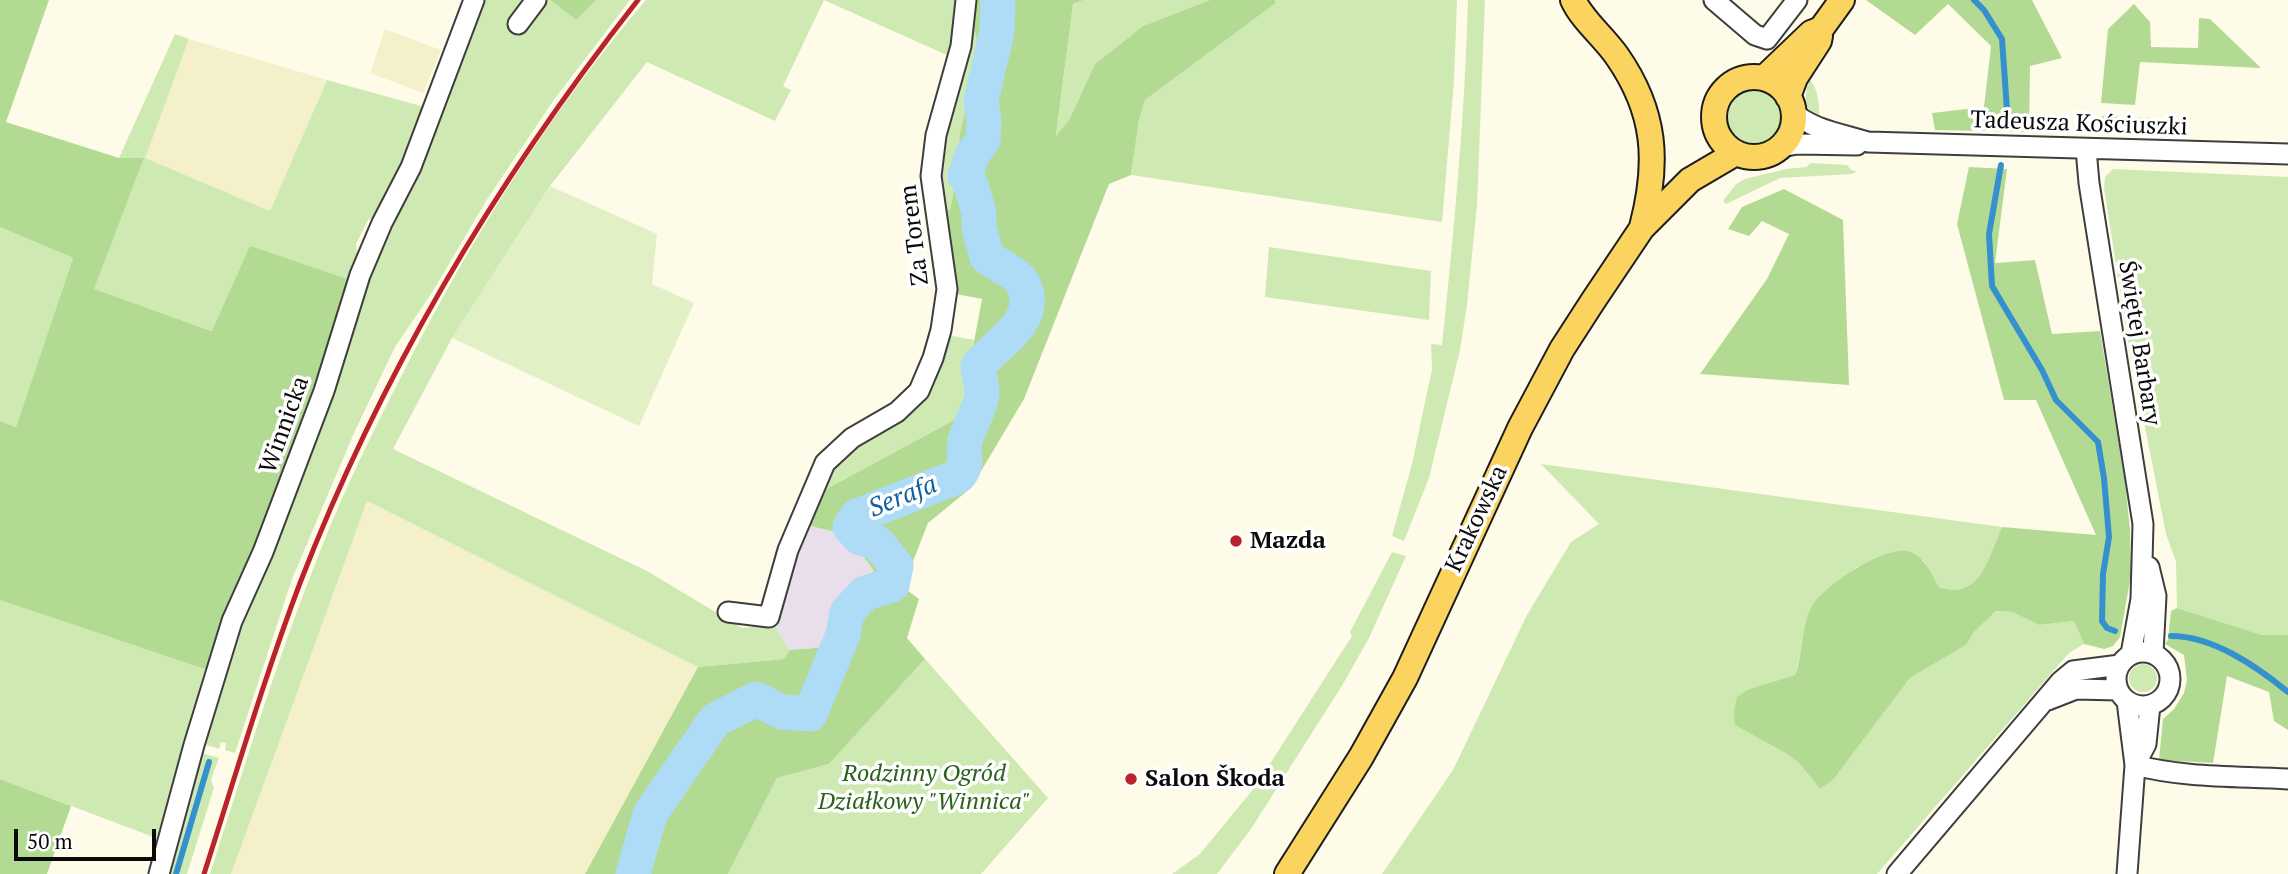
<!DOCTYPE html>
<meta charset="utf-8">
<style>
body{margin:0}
#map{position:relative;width:2288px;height:874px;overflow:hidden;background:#fffbe9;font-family:"PT Serif",serif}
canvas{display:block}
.scale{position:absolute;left:14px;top:829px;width:142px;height:32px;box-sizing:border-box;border:4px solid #0b0b0b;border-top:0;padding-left:9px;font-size:21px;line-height:24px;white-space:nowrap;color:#0b0b0b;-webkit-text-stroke:5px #fff;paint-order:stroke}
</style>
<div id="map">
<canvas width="2288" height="874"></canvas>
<div class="scale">50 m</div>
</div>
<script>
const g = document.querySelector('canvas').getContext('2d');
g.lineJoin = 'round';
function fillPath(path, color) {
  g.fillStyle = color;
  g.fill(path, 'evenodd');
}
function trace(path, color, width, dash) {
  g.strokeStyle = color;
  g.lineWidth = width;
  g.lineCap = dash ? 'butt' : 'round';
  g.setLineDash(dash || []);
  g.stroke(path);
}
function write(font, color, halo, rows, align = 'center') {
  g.font = font + ' "PT Serif",serif';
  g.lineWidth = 7;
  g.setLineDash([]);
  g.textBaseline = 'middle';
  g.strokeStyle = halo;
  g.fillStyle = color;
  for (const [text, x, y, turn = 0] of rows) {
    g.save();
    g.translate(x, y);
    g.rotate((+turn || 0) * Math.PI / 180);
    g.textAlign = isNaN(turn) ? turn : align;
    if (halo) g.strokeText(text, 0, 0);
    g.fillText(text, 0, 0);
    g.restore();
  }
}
const industrial = new Path2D(`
 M806,525L848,535L874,571L843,598L828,647L790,650L774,625Z`);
const farmland = new Path2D(`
 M385,29L441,50L423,93L370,73Z
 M189,39L327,80L270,211L144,158Z
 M367,501L698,667L585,874H231Z`);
const green = new Path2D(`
 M480,0H550L576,20L596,0H630L553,101L486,201L433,291L395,347L354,433L292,579L235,753L225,750L226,743L221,742L219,749L201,743L227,657L366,277Z
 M646,0H957L951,57L824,0L783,86L791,90L775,121L647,62L550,186L452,338L393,449L647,571L742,628L774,625L790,650L784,659L698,667L367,501L231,874H210C245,765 278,655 321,549C345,488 374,429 404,371C471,239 549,113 646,0Z
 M1084,0H1210L1143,26L1095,64L1069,120L1056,138L1073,4Z
 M1275,0H1457L1454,81L1442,222L1131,175L1139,120L1145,100L1276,3Z
 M1468,0H1485L1477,205L1467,305L1460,350L1429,478L1404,541L1392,536L1412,464L1432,369L1431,344L1442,345C1454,230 1465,115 1468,0Z
 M972,23L980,49L950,211L941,210L937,175L944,131Z
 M175,34L189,39L145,158L270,211L327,80L428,108L379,213L368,220L356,244L358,257L350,280L213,331L93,289L144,158H119Z
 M1808,78C1818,86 1820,106 1819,119L1813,115L1805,103Z
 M1727 117a27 27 0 1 1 54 0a27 27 0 1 1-54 0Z
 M1811,163L1847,165L1851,170L1857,171L1852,174L1780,178L1726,204L1723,201L1736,184L1745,179L1786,169L1806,167Z
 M2113,169L2288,177V635H2262L2177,608L2176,562L2166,534L2128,340L2104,188L2105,177Z
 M0,227L73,258L16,427L0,421Z
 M1269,247L1431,271L1429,320L1265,297Z
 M943,334L974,340L968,374L974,392L956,419L819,493L829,468L856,444L907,412Z
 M1541,464L2002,527C1988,557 1981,601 1939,587L1923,560L1857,567L1812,606L1795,675L1749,689L1736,725L1787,754L1799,763L1820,789L1833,780L1910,678L1966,645L1974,632L1996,611L2012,612L2039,625L2074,621L2084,644L2069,653L1877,874H1382L1453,770L1527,615L1571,542L1599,524Z
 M1392,552L1406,556L1369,638L1343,684L1251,829L1217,874H1172L1200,854L1255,787L1352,636L1350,632Z
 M0,600L210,671L164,841L0,779Z
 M925,659L1048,798L981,874H728L777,778L829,764Z
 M2129 678a14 14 0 1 1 28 0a14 14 0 1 1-28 0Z
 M198,752L219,758L211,780L214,788L187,874H163Z`);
const forest = new Path2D(`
 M0,0H49L6,122L119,158H144L94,289L212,331L250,246L350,280C307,411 256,540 210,671L0,600V421L16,427L73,258L0,227Z
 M550,0H596L576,20Z
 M972,0H1084L1073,4L1056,136L1069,120L1095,64L1143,26L1210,0H1275L1276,3L1145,100L1139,120L1131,175L1109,184L1024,399L971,488L928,523L903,587L919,599L907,638L925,659L829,764L777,778L728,874H585L698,667L784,659L790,650L827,647L843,598L874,571L848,535L806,525L819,493L956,419L974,392L968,374L982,299L951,293L941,210H950L963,143L959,139L980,49L972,23Z
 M1866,0H2032L2062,58L2030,66L2029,132L1935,130L1932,113L1984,107L1991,46L1948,4L1915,35Z
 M2134,4L2150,22L2151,47L2198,48L2199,18L2210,19L2261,68L2140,62L2135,105L2101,103L2108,29Z
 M2099,116L2151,118L2150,129L2099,127Z
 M1969,167L2007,169L1995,263L2035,260L2052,334L2100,331L2125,482L2130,530L2131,575L2120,637L2113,646L2104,649L2084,644L2074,621L2039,625L2012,612L1996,611L1974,632L1966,645L1910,678L1833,780L1820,789L1799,763L1787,754L1735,725L1734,711L1737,697L1749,689L1795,675C1803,654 1802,623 1812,606C1823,586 1891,540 1913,553C1926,560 1932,575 1939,587C1981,601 1988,557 2002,527L2096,535L2036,400H2004L1957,224Z
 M1784,189L1843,220L1849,385L1700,374L1767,279L1789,234L1762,221L1749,236L1728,229L1742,207Z
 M2177,608L2262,635H2288V730L2274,721L2269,692L2227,676L2213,763L2159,760L2163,719L2174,709L2184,693L2187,680L2184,655L2165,644L2168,640L2171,611Z
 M0,779L71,806L47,874H0Z`);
const pitch = new Path2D(`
 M550,186L657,234L652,284L694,303L639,426L452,338Z`);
const stream = new Path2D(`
 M1974,0L1984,10L2002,39L2008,124
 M2001,165L1989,234L1992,286L2042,370L2056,400L2098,442L2104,478L2109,537L2103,574L2102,621L2107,628L2115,631
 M2171,636C2213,636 2256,666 2288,692
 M176,874L209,762`);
const river = new Path2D(`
 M633,874L650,814L715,720L756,699L782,712L810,714L843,635L847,612L865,593L892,585L896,566L878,543L860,538L850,527L857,516L957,477C970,466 962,455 965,441C969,426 980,410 982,394C983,386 978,375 978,366C997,343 1043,319 1022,282C1018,275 995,263 987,257L979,228V213L971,185L965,176L972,155L983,140L984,122L981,100L997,32L998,0`);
const minor = new Path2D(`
 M1714,0L1755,35L1767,39L1797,0
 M518,24L536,0
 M1793,112C1812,130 1843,134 1868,142L2288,154
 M1780,147L1798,144L1857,145
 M2086,149L2089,183L2143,524L2141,599L2131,654
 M2149,567L2156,596L2153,653
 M728,612L769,617L788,550L825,463L852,438L897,412L919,391L933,358L941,330L947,289L931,176L936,135L961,46L966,0
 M2116 679a27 27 0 1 1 54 0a27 27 0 1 1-54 0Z
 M2048,700L2076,689L2118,690
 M2127,701L2135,765L2127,874
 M2135,765C2184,778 2237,776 2288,779
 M2135,765L2146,744L2150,705
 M159,874L194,745L232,621L263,552L324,391L360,275L382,223L411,167L474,0
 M1897,874L2061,681L2073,671L2120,665`);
const major = new Path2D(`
 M1573,0C1583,21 1603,36 1617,56C1656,112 1659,162 1642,227
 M1714 117a40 40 0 1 1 80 0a40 40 0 1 1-80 0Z
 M1764,78L1811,33L1821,29L1842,0
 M1788,97L1795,78L1819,41L1820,36
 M1287,874L1361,757L1405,678L1520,428L1562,349L1593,301L1642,228L1690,180L1736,153`);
const rail = new Path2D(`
 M204,874C235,777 264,678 300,583C382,371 498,178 638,0`);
const markers = [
 [1236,541,7,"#bb232a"],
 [1131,779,7,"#bb232a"]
];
const streetNames = [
 ["Tadeusza Kościuszki",2079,124,2],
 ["Za Torem",915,235,-97],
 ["Świętej Barbary",2139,343,81],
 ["Winnicka",285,425,-70],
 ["Krakowska",1477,519,-65]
];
const poiNames = [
 ["Mazda",1250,541],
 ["Salon Škoda",1145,779]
];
const parkNames = [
 ["Rodzinny Ogród",924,774],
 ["Działkowy \"Winnica\"",924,802]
];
const waterNames = [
 ["Serafa",903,497,-22]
];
fillPath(industrial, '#e9dfea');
fillPath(farmland, '#f4f1ca');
fillPath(green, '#cfe9b3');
fillPath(forest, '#b3da92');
fillPath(pitch, '#e1f0c5');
trace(stream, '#3491ce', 6);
trace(river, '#aedbf6', 35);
trace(minor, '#3e3e3e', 23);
trace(major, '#1c1c1c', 28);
trace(minor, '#fff', 19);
trace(major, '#fad45e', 24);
trace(rail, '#bb232a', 5);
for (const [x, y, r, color] of markers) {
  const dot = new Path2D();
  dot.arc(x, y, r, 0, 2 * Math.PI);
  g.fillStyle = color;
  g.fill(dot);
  trace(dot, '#fff', 2.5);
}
write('24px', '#0b0b0b', '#fff', streetNames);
write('bold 24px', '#0b0b0b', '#fff', poiNames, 'left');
write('italic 24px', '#2a621c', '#fff', parkNames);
write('italic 26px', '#14619d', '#fff', waterNames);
</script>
